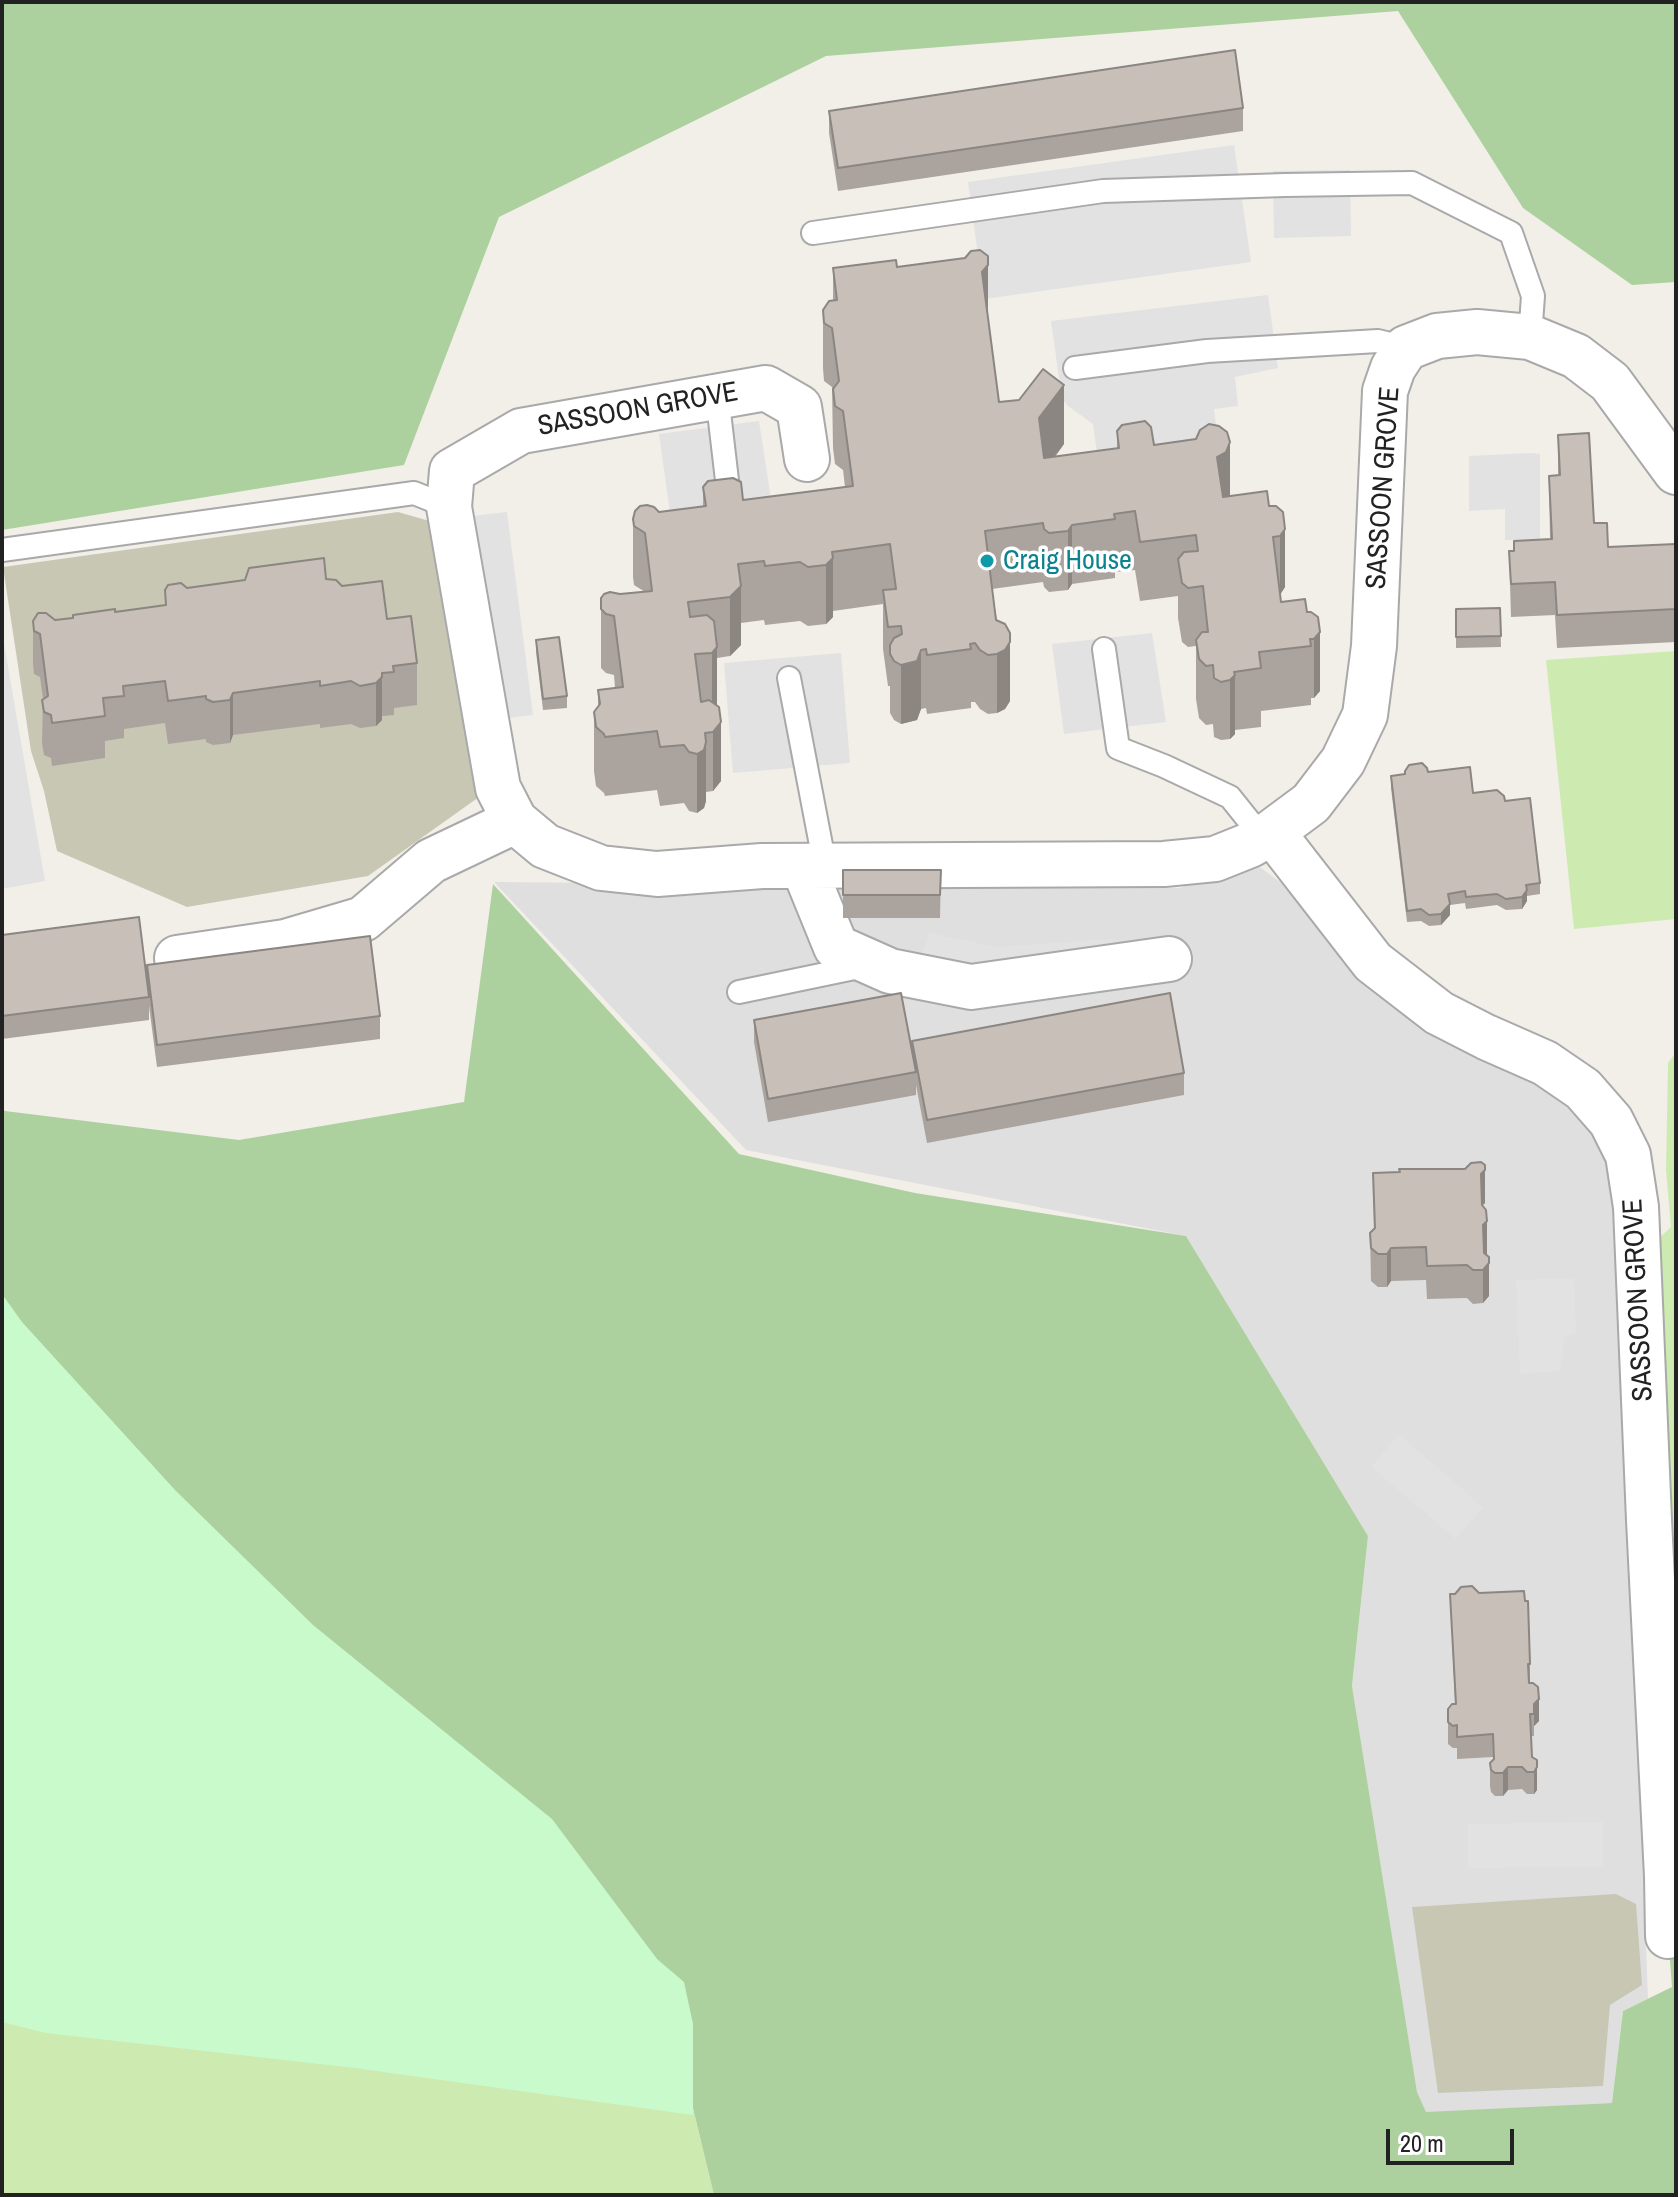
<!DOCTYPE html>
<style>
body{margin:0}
#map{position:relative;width:1678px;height:2197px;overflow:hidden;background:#f2efe9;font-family:"Archivo Narrow",sans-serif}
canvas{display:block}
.frame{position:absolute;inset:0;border:4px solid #222;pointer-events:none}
.scale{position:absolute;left:1386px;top:2129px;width:128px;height:36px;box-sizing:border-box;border:4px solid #222;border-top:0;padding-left:10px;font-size:24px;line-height:28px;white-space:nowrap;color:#222;-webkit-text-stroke:6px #fff;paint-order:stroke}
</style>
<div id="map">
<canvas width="1678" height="2197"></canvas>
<div class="frame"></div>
<div class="scale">20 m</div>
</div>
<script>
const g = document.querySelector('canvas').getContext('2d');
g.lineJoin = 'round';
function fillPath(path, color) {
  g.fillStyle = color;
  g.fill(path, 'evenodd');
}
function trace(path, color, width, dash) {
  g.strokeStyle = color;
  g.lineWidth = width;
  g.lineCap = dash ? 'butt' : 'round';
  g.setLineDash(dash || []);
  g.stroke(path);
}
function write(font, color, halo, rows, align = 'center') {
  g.font = font + ' "Archivo Narrow",sans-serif';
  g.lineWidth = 7;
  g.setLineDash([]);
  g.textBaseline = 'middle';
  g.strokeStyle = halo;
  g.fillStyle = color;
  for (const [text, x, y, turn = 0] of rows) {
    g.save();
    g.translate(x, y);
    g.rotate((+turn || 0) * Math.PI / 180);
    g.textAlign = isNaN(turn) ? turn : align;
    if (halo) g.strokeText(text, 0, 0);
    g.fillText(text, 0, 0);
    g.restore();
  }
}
const residential = new Path2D(`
 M1257,865L1280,882L1366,979L1481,1054L1577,1105L1612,1168L1618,1206L1648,1999L1623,2011L1612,2103L1426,2113L1417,2093L1352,1686L1368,1536L1186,1236L746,1150L494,882L1179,888Z`);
const construction = new Path2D(`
 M398,512L433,522L479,797L368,876L187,907L57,851L44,791L31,751L3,567Z
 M1616,1894L1636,1904L1642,1985L1610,2005L1603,2086L1438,2093L1412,1907Z`);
const grass = new Path2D(`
 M1676,651V919L1574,929L1546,660Z
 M1676,1052V1705L1654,1243L1671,1227L1666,1170L1668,1063Z
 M2,1398L330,1683L657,1960L714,2195H2Z`);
const forest = new Path2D(`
 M2,2H1676V282L1632,285L1523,208L1398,11L826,56L499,217L404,465L2,530Z
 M493,884L739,1154L915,1193L1186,1236L1368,1536L1352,1686L1417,2092L1426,2112L1612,2103L1623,2011L1672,1987L1666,1909H1676V2195H714L657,1959L330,1683L2,1398V1108L5,1111L239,1140L464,1102Z`);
const park = new Path2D(`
 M2,1294L22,1322L175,1490L313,1625L552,1819L657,1959L684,1982L693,2024V2115L355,2068L46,2033L2,2022Z`);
const parking = new Path2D(`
 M1234,145L1251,262L984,299L968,182Z
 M1350,170L1351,236L1274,238L1273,171Z
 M1268,295L1278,368L1235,377L1238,406L1214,409L1219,446L1098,460L1093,424L1068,406L1062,399L1051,321Z
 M759,421L774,519L673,534L659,434Z
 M1531,453L1540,454V540H1505V509L1469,511V456Z
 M507,512L533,715L500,719L473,516Z
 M2,632L45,881L2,889Z
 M1152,633L1166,722L1064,734L1052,644Z
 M841,653L850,763L733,773L724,663Z
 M929,933L997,947L1113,939L1117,955L1000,969L919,961Z
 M1574,1278L1576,1334L1565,1337L1560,1371L1520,1374L1516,1280Z
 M1399,1434L1483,1507L1456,1539L1371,1467Z
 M1603,1822V1866L1468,1868V1824Z`);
const service = new Path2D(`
 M813,233L1103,191L1285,185L1412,183L1511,233L1533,296L1530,337
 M1075,368L1207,351L1378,341L1406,348
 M717,395L730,506
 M2,550L414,493L449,507
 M1104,649L1118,748L1164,766L1230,797L1262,837
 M789,678L825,866
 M739,992L864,966`);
const minor = new Path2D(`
 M807,459L799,407L766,388L521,431L452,471L449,507L498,788L515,821L545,846L601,868L657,874L762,866L1164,864L1215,859L1250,845L1272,832L1311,803L1343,761L1365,715L1374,646L1385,391L1393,368L1406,348L1437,336L1477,332L1530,337L1576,356L1610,382L1676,472
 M1272,832L1373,962L1439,1013L1486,1037L1545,1063L1583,1089L1611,1121L1628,1155L1636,1207L1649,1520L1667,1876L1668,1936
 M803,866L836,947L890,971L971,987L1169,959
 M177,958L285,942L363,919L431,861L515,821`);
const wall = new Path2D(`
 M1243,108V131L838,191L829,133V111Z
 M897,267L988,319L999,402L1064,444L1055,457L1117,449V431L1154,445L1230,496L1269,506L1283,512L1285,587L1280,594L1281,602L1318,617L1320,691L1314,698H1311V705L1261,711V727L1235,730V734L1230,739L1221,740L1214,737L1213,724L1206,725L1199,718L1196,699V646L1188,647L1182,642L1178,618V596L1140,601L1135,570L1115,572V578L1072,584L1068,590L1049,592L1044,587L1043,582L992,589L1010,701L1005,709L997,713L988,714L980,709L975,702H971V708L927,714L926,708L921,709L917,720L901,724L894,720L890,713V686H888L883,649V604L833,611V617L826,624L808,626L800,621L765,625L764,620L741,623V645L730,656L717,658V706L721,781L713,791L706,792V801L704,808L697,813L689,811L684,803L660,806L657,790L605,796L604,793L596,786L594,771V712L598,706V690L615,688L614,675L606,673L601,668V598L645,592L634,585L633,577V519L659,512L703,506V487L743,500L845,487L843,470L835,464L833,448L832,387L824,381L823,368V310L833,301V268Z
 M1558,435L1594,523L1608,547L1676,544V642L1557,648L1555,615L1511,617L1509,551H1514L1550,539L1549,476L1558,475Z
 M326,579L342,586L387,619L417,663V705L394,708V715L382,716V720L376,726L360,728L351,724L320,728V724L233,735L230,743L213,745L206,742V739L168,744L165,723L124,729V738L105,741V758L52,766L51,758L44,755L42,743L43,699L40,677L34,674L33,663V621L55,620L165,605V590L187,588Z
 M1500,608L1501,647L1456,648V609Z
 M536,640L567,696V708L543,710L536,652Z
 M1428,772L1473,793L1505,801L1540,883V894L1527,896V901L1522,909L1506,910L1497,905L1466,909L1465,903L1450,905V915L1441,925L1429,926L1421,921L1407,922L1391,788V776Z
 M843,870H941L940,918H843Z
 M2,935L147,978V965L380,1016V1039L157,1067L149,1006V1020L2,1039Z
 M754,1020L912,1050V1041L1184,1073V1095L927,1143L916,1085V1095L768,1122L754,1042Z
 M1373,1173L1485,1203L1482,1205L1489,1296L1483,1303L1473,1304L1467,1298L1427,1299L1426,1280L1391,1281L1387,1287H1378L1371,1281L1370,1233L1374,1230Z
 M1450,1594L1530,1664V1683L1539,1721L1534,1726V1736H1531L1532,1757L1537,1790L1534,1794H1527L1522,1789L1508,1790L1503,1796H1495L1491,1792L1490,1786V1763L1493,1760V1757L1457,1759V1748H1453L1448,1744V1709L1455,1704Z`);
const shadedWall = new Path2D(`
 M988,265V324L982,272Z
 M1064,385V444L1039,477V418Z
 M1230,442V501L1217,516V457Z
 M1072,525V584L1068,590V531Z
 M1285,529V587L1280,595V536Z
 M833,558V617L826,624V565Z
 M741,586V645L730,656V597Z
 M1320,632V691L1314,698V639Z
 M1010,642V701L1005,709L997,713V654Z
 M717,647V705L712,712V653Z
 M921,650V709L917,720L901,724V665Z
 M1235,675V734L1230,739V680Z
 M382,677V720L376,726V683Z
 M233,693V735L230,743V700Z
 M721,722V781L713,791V732Z
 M706,742V801L704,808L697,813V754Z
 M1527,890V901L1522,909V897Z
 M1450,904V915L1441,925V914Z
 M1485,1170V1203L1481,1207V1174Z
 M1487,1221V1254L1483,1258V1225Z
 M1391,1248V1281L1387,1287V1254Z
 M1489,1263V1296L1483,1303V1270Z
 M1539,1699V1721L1534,1726V1704Z
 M1508,1767V1790L1503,1796V1773Z
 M1537,1767V1790L1534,1794V1772Z`);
const building = new Path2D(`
 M1235,50L1243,108L838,168L829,111Z
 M980,250L988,256V265L982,272L999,402L1019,400L1043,369L1064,385L1039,418L1044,458L1119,448L1117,431L1122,425L1145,421L1151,427L1154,445L1196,439L1200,430L1209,424L1219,426L1227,432L1230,442L1226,452L1217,457L1223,497L1267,491L1269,506H1276L1283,512L1285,529L1280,536L1273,537L1281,602L1305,599L1307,612H1311L1318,617L1320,632L1314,639H1310L1311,646L1259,652L1261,668L1234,672L1235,675L1230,680L1221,682L1214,678L1213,665L1206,666L1199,659L1196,640L1202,632H1208L1203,586L1188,588L1182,583L1178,559L1184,552L1198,551L1196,535L1140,542L1135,511L1114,514L1115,519L1072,525L1068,531L1049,533L1044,529L1043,523L985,531L996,620L1005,624L1010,633V642L1005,650L997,654L988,655L980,650L975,643L970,644L971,649L927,655L926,649L921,650L917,661L901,665L894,661L890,654V645L894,638L902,634L901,626L888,627L883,590L896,589L890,544L832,552L833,558L826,565L808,567L800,562L765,566L764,561L738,564L741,586L730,597L688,602L690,617L707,615L714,621L717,647L712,653L695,654L701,702L709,700L719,707L721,722L713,732L705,733L706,742L704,750L697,754L689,752L684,745L660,747L657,731L605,737L604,734L596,727L594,712L600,704L598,690L623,687L614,616L606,614L601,609V598L604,594L610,592L620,594L652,591L645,533L634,526L633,519L635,511L640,506L647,505L654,507L659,512L706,506L703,487L708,481L733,478L741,482L743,500L853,486L843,411L835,406L833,389L839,381L832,328L824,323L823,310L829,301L837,300L833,268L896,260L897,267L965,258L971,251Z
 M1589,433L1594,523H1607L1608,547L1676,544V609L1557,615L1555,582L1511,584L1509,551H1514V541L1552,539L1549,476L1560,475L1558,435Z
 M324,558L326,579L336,580L342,586L382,581L387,619L411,616L417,663L393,666L394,672L382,673V677L376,683L360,686L351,681L320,686V681L233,693L230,700L213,702L206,699V696L168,701L165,681L123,686L124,696L103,698L105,716L52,723L51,715L44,712L42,700L48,696L40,634L34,631L33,621L38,613H46L55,620L73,618V615L115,609V612L166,605L165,590L168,585L181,583L187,588L245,580L249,568Z
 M1500,608L1501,636L1456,637V609Z
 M559,637L567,696L543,699L536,640Z
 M1422,763L1427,768L1428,772L1470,767L1473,793L1497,790L1504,796L1505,801L1530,798L1540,883L1526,885L1527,890L1522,897L1506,899L1497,894L1466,897L1465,891L1448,894L1450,904L1441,914L1429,915L1421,909L1407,911L1391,776L1405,774V771L1409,765Z
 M843,870H941L940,895H843Z
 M139,917L149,997L2,1016V935Z
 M370,936L380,1016L157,1045L147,965Z
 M901,993L916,1072L768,1099L754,1020Z
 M1170,993L1184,1073L927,1120L912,1041Z
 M1481,1162L1485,1165V1170L1481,1174L1482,1205L1486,1210L1487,1221L1483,1225L1484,1253L1489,1257V1263L1483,1270H1473L1467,1265L1427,1266L1426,1247L1391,1248L1387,1254H1378L1371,1248L1370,1233L1375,1228L1373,1173L1400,1172L1399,1169H1465L1471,1163Z
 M1472,1586L1479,1593L1524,1591L1525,1601H1528L1530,1664H1528L1529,1683H1533L1538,1687L1539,1699L1534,1704V1714H1530L1532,1757L1537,1760V1767L1534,1772H1527L1522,1767H1508L1503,1773H1495L1491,1770L1490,1763L1494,1759L1493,1734L1457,1737V1725L1453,1726L1448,1722V1709L1452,1704H1456L1450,1594H1455L1461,1587Z`);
const markers = [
 [987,561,8,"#0f9aa8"]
];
const streetNames = [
 ["SASSOON GROVE",638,410,-10],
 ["SASSOON GROVE",1384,488,-86],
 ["SASSOON GROVE",1639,1300,-93]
];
const cultureNames = [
 ["Craig House",1003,561]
];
fillPath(residential, '#e0dfdf');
fillPath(construction, '#c7c7b4');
fillPath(grass, '#cdebb0');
fillPath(forest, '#add19e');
fillPath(park, '#c8facc');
fillPath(parking, '#e2e2e2');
trace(service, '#a9a9a9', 26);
trace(minor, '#a9a9a9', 48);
trace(service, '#fff', 22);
trace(minor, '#fff', 44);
fillPath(wall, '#aba49e');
fillPath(shadedWall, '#8b8681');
fillPath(building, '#c7bfb8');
trace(building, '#8b8681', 2);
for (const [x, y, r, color] of markers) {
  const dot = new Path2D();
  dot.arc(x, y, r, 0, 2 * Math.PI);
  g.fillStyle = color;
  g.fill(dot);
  trace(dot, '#fff', 3);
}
write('28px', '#222', '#fff', streetNames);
write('28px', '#0d838f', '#fff', cultureNames, 'left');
</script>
